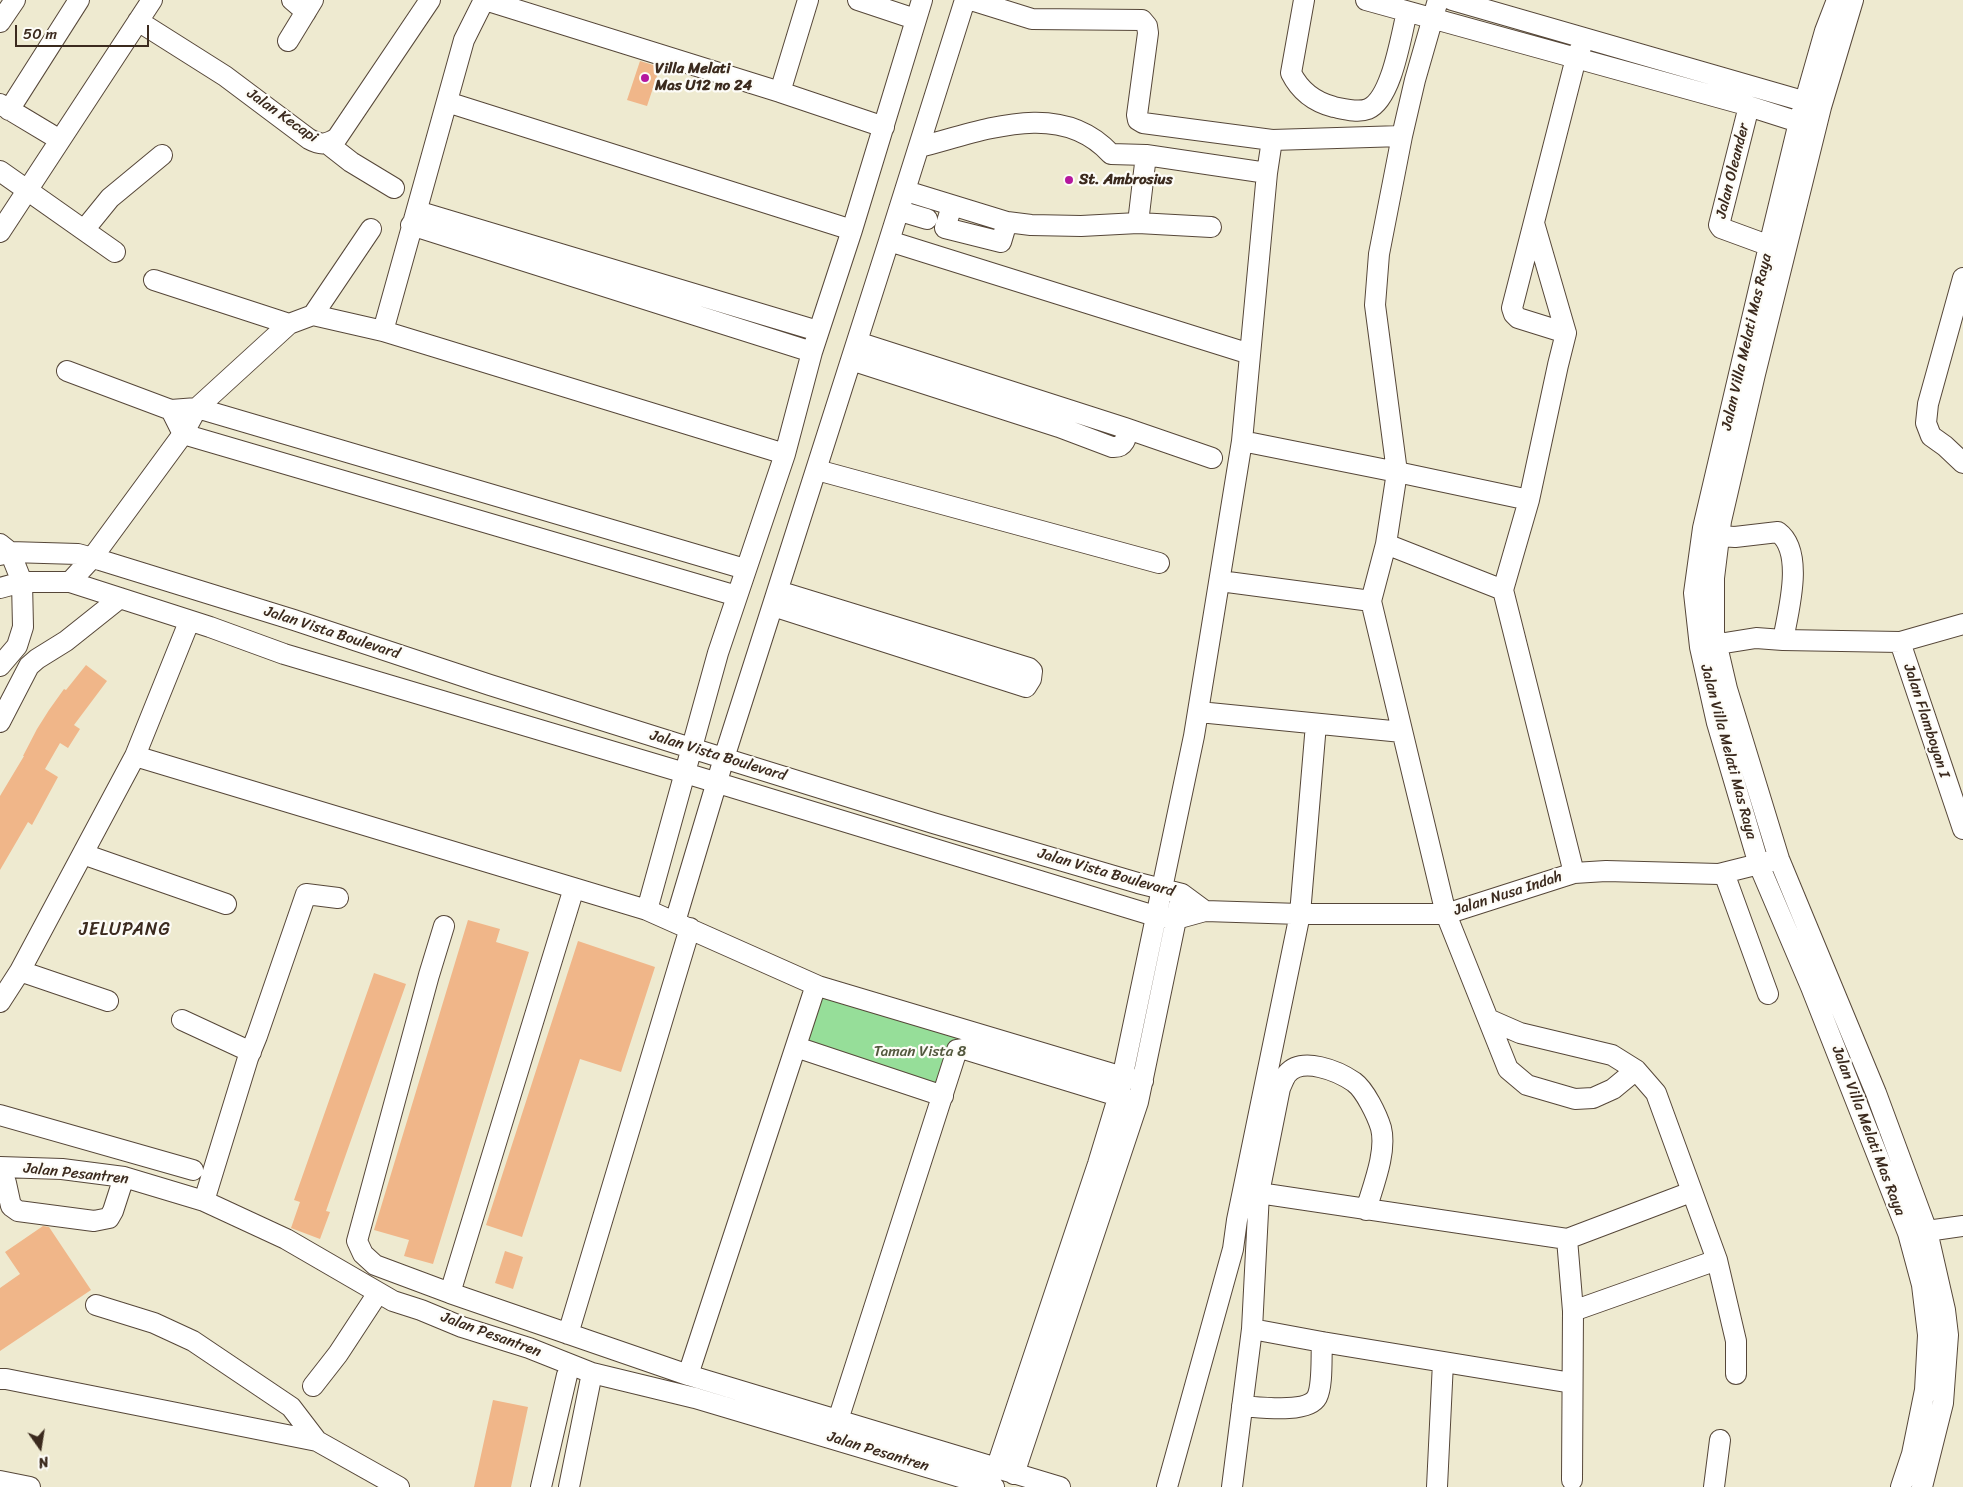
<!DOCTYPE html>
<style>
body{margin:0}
#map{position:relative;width:1963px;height:1487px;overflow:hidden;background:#eeead0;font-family:Sriracha,sans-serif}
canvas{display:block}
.north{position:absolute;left:15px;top:1422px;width:50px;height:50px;-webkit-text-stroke:4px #fdfcf7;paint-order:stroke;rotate:167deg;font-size:14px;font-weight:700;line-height:20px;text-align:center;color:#3b2a1e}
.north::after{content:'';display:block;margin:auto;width:18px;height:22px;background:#3b2a1e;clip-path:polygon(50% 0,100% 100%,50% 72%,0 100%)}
.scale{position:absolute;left:15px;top:25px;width:134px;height:22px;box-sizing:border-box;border:2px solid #3b2a1e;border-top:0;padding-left:6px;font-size:15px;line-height:18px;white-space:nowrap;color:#3b2a1e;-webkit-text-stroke:4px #fdfcf7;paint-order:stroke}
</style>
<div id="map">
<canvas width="1963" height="1487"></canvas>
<div class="north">N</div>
<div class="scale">50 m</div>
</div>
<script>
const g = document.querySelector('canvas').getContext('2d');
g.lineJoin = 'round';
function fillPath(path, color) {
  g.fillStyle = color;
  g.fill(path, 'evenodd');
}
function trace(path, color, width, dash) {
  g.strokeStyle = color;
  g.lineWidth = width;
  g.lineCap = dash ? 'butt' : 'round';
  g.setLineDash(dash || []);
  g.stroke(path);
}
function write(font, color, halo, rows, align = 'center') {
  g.font = font + ' Sriracha,sans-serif';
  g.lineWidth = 4.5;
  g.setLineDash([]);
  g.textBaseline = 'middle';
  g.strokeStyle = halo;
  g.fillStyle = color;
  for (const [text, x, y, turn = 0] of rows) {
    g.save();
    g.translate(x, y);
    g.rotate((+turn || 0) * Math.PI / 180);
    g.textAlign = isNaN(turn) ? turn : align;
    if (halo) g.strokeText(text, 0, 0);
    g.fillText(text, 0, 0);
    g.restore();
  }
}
const green = new Path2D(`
 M818,986L964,1030L943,1096L796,1047Z`);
const building = new Path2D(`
 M640,61L660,67L647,106L627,100Z
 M86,665L107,681L74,725L80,729L68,748L60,743L45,769L58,777L32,825L28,822L0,870V796L24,756H23L37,729L49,710L64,689L66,690Z
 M468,920L500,929L496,942L529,952L433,1264L404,1256L409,1240L374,1230Z
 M578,941L655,967L621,1072L580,1059L522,1237L486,1225Z
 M374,973L406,984L326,1211L330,1212L320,1239L291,1228L300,1202L294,1200Z
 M43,1226L49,1227L91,1290L0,1351V1288L20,1274L5,1252Z
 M505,1251L523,1257L513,1289L495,1283Z
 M493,1400L528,1407L511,1487H474Z`);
const minor = new Path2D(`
 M292,0L306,12
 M485,0L780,92L884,127
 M858,0L915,19
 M971,0L1032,19L1142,20L1147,26L1148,33L1137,115L1138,120L1143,123L1272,140
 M1304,0L1291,73C1300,91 1314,102 1334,107C1344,109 1358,113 1368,109C1392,99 1401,35 1407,12
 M1366,0L1739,103L1811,126
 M1438,0L1415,80L1402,136L1379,254L1375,305L1397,472L1386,544L1371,601L1446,914L1508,1069L1527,1085L1575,1099L1593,1098L1613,1089L1636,1070
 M1452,0L1817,105
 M1837,0L1825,31L1799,122L1769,246L1703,528L1694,593L1700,647L1717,723L1759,865L1811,987L1908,1233L1922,1285L1928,1335L1925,1390L1912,1454L1901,1487
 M1853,0L1821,107L1755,374L1721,521L1714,578V633L1727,689L1779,859L1876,1093L1927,1231L1945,1310L1948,1335L1943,1403L1922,1487
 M138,21L225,76L309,139C320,145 326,145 337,138L430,0
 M0,22L15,0
 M288,41L313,0
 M780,92L808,0
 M447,102L852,230
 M0,104L60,140
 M1749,106L1719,225L1721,228L1781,250
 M9,110L79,0
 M328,144L351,162L394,188
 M920,147C983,131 1060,98 1111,154L1146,155L1267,173
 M0,171L115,252
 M906,191L1007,222L1031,225L1081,226L1138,223L1211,227
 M952,206L945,228L1001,242L1007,222
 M417,211L818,331
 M900,211L927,219
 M1138,223L1146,155
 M411,225L812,352
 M84,230L110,198L162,155
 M0,232L152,0
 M889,241L965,0
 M1963,278L1928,404L1926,423L1931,436L1945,446L1963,463
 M154,280L289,324L313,315L383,331L785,454
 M313,315L371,229
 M383,331L464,40L484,0
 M1566,333L1518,318L1514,314L1512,308L1576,58L1581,47
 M857,342L1125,428L1212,458
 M851,360L1059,427L1112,447C1124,448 1128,438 1125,428
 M67,371L171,410L197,408L745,569
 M171,410L183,434L737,596
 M1242,441L1397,472L1529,500
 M817,470L1159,563
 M1719,536L1735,537L1778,532C1805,552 1788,612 1783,640
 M1386,544L1503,590L1574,873
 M0,555L10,552L78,554L100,560L294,620L490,685L691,748L933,823L1138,883L1182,894L1205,911
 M1220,581L1371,601
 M70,582L92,558L183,434L197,408L289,324
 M0,588L22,582H70L210,627L284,654L685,773L1155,916L1176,919L1205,911L1300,914H1446L1574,873L1606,871L1719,874L1779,859
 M1503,590L1529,500L1558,365L1566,333L1534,223
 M773,606L1026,687L1031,679L1032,671L1029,668L778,591
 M1900,642L1963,829
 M1706,646L1756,638L1783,640L1900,642L1963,624
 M0,666L17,646L23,627L22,582L10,552L0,544
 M1199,712L1402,732
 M0,722L29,666L37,659L66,641L120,598
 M135,756L189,622
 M83,854L226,904
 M1724,873L1768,994
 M647,910L718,653L785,454L812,352L852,230L922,0
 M675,922L724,758L889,241L1250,354
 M444,926L429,975L357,1241L363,1254L375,1265L450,1293L688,1375L1060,1487
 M20,971L108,1001
 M0,1002L20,971L135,756L647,910L818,986
 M1488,1019L1520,1033L1612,1055L1636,1070L1656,1093L1717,1260L1736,1341V1374
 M182,1020L251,1052
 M796,1047L943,1096
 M0,1115L193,1170
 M0,1167L62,1169L124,1177L204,1201L286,1239L393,1301L421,1310L462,1327L529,1348L592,1373L695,1398L994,1487
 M0,1167L6,1183L11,1206L18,1211L94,1221L109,1218L113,1211L124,1177
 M1259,1193L1567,1239L1691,1192
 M204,1201L248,1058L257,1036L306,894L338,898
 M1927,1231L1963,1226
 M1567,1239L1573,1311L1572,1480
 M450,1293L574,888
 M96,1305L154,1323L193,1341L291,1407L317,1441
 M1573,1311L1717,1260
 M1252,1329L1322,1342L1572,1383
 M568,1334L690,928
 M688,1375L814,991L818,986L1123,1077L1143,1081
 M0,1379H6L317,1441L399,1487
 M313,1386L338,1354L378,1293
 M1242,1406C1259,1407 1308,1414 1317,1397C1323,1385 1321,1357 1322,1342
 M838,1420L957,1050L964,1049L1131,1100
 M996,1469L1098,1164L1118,1098L1194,736L1242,441L1267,173L1272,140L1402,136
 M1014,1474L1138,1102L1179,905
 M0,1481L30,1487
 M541,1487L567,1375
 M569,1487L592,1373
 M1167,1487L1233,1249L1237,1220L1300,914L1316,724
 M1232,1487L1252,1329L1259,1193L1280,1088C1282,1084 1284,1078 1287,1074C1302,1056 1338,1071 1354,1082C1365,1090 1377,1115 1381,1128C1387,1152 1373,1186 1366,1210
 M1437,1487L1443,1362
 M1714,1487L1720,1440`);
const markers = [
 [645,78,5,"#b5179e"],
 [1069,180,5,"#b5179e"]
];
const poiNames = [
 ["Villa Melati",655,69],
 ["Mas U12 no 24",655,86],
 ["St. Ambrosius",1079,180]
];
const streetNames = [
 ["Jalan Kecapi",282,116,35],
 ["Jalan Oleander",1733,171,-76],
 ["Jalan Villa Melati Mas Raya",1747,342,-77],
 ["Jalan Vista Boulevard",332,633,18],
 ["Jalan Flamboyan I",1926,721,72],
 ["Jalan Villa Melati Mas Raya",1728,752,75],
 ["Jalan Vista Boulevard",718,756,17],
 ["Jalan Vista Boulevard",1106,873,16],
 ["Jalan Nusa Indah",1508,894,-18],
 ["Jalan Villa Melati Mas Raya",1868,1131,69],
 ["Jalan Pesantren",76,1174,6],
 ["Jalan Pesantren",491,1335,20],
 ["Jalan Pesantren",878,1452,17]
];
const parkNames = [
 ["Taman Vista 8",920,1052]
];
const quarterNames = [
 ["JELUPANG",125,930]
];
fillPath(green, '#96de99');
fillPath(building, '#f0b689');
trace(minor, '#564739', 22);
trace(minor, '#fff', 20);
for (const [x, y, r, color] of markers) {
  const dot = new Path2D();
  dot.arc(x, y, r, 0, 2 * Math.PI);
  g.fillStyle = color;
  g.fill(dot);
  trace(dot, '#fdfcf7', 2);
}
write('bold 15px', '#3b2a1e', '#fdfcf7', poiNames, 'left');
write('15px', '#3b2a1e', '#fdfcf7', streetNames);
write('15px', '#52573d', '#fdfcf7', parkNames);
g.letterSpacing = '1px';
write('18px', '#3b2a1e', '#fdfcf7', quarterNames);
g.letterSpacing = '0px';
</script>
